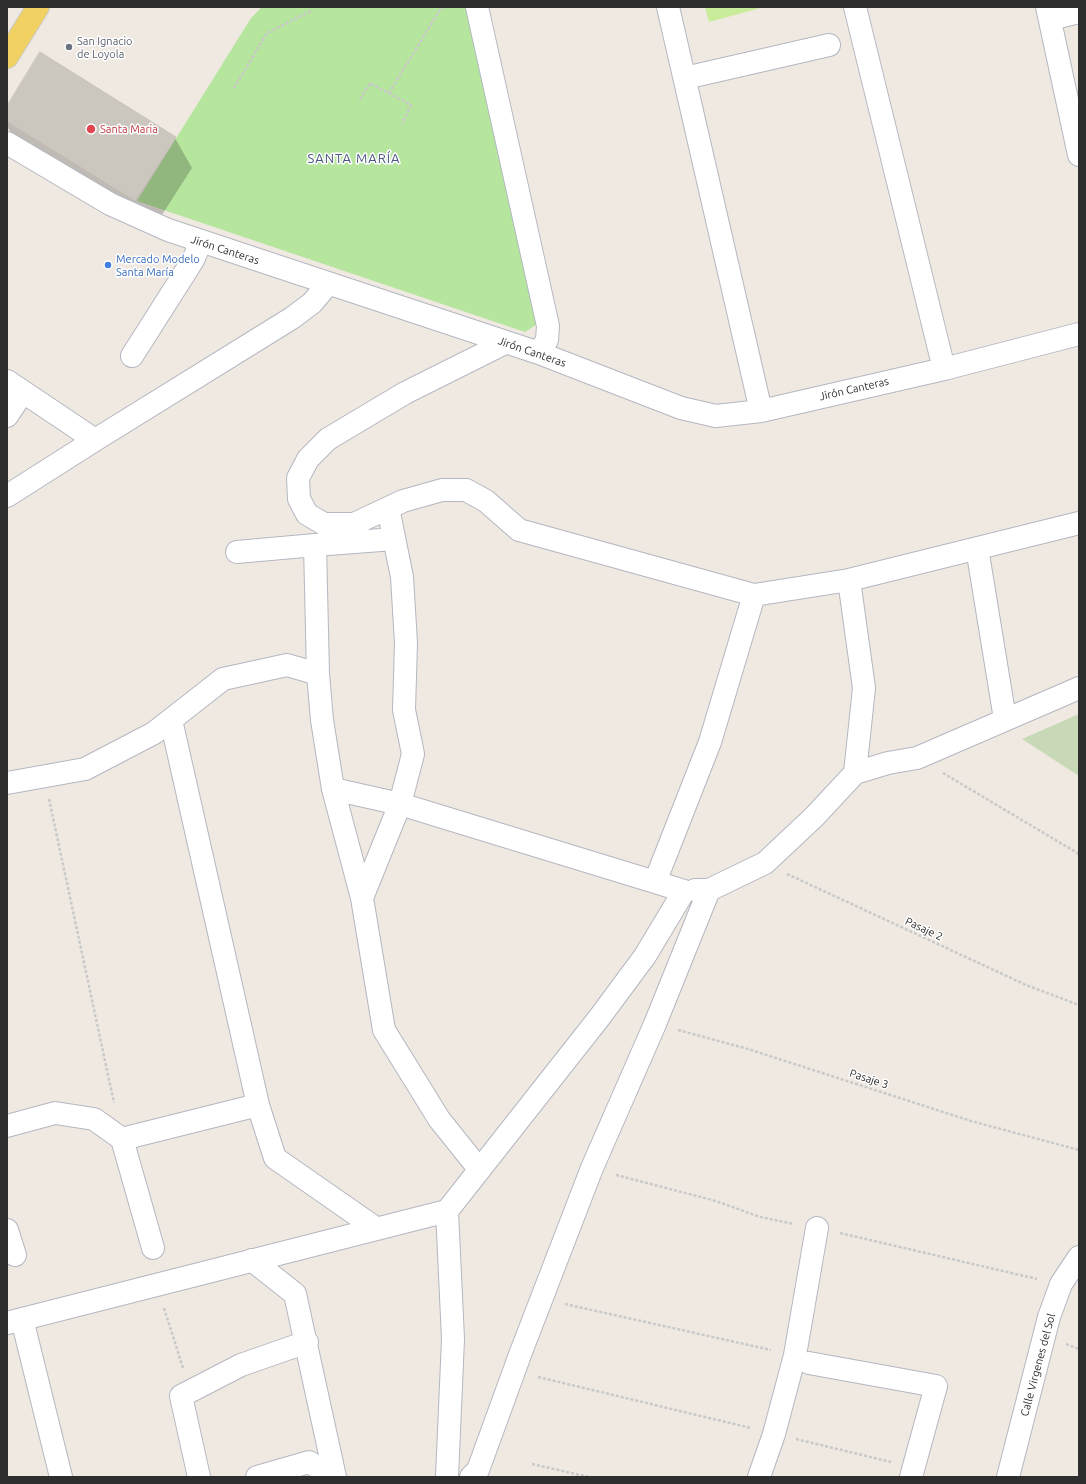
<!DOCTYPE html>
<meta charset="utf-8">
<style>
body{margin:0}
#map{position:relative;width:1086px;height:1484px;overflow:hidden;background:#efe9e1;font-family:Ubuntu,sans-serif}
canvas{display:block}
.frame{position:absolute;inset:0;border:8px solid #2e2e2e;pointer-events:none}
</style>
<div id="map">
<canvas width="1086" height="1484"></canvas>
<div class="frame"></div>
</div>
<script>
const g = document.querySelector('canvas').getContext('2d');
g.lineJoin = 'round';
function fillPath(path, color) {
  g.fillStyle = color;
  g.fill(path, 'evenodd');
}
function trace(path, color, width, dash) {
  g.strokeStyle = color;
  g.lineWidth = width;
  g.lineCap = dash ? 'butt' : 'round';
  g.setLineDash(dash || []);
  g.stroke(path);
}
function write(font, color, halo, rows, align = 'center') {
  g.font = font + ' Ubuntu,sans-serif';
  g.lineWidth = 3;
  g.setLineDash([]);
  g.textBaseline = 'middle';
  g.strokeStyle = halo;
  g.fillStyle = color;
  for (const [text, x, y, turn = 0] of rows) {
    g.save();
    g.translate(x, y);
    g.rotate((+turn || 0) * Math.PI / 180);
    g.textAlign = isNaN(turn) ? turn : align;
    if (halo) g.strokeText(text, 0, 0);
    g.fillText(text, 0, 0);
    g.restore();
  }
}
const green = new Path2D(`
 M262,7H465L539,323L525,332L137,201L251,18Z`);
const cemetery = new Path2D(`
 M1079,714V776L1022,739Z`);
const pitch = new Path2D(`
 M705,7H764L709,22Z`);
const shadow = new Path2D(`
 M7,108L175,138L192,168L153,229L19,147L7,126Z`);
const building = new Path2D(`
 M40,52L176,137L135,200L7,121V106Z`);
const path = new Path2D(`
 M234,88L267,33L311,11
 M389,93L441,8L445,7
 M360,99L370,83L411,105L402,124
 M943,773L1079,854
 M49,799L114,1103
 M787,874L1026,985L1079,1005
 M678,1030L748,1049L971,1121L1079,1150
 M616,1175L716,1201L760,1217L794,1224
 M840,1233L1037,1279
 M565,1304L771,1350
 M164,1308L183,1368
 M1066,1344L1079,1349
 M538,1377L751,1428
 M796,1439L891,1462
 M532,1464L589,1477`);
const minor = new Path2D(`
 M477,7L548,326L547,340L539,353
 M668,7L761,411
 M855,7L944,369
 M1047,7L1079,155
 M1050,19L1079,12
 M685,78L829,45
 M7,143L110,204L168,230L539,353L681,408L716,416L761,411L944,369L1079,334
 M505,343L405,393L328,439L308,459L298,478L299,499L307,514L324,524H354L403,501L442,490H466L486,501L519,530L754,595L849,580L1079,523
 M132,356L193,260L201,242
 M7,381L95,440
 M7,416L23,392
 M7,496L95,440L292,318L312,303L328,284
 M315,545L318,674L322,720L333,789L362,898L384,1030L439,1119L479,1169
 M977,548L1005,719
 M237,552L315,545L394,539
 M849,580L864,688L855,773
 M171,720L258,1105L275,1158L377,1229
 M7,783L85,769L154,733L223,679L287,665L318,674
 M333,789L400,804L655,882
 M695,890H709L765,863L814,817L855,773L888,763L917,758L1079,688
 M362,898L400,804L413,754L404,710L406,643L402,577L388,508
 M7,1126L55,1113L94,1119L122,1139L153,1248
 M122,1139L258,1105
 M7,1230L15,1255
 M252,1260L295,1294L335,1477
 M22,1319L61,1477
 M7,1323L447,1211L599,1018L645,956L684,891L655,882L710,742L754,595
 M809,1363L936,1386L911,1477
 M199,1477L181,1396L241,1365L307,1342
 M257,1477L309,1462L334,1477
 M447,1477L453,1339L447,1211
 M471,1477L478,1470L521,1352L592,1168L655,1024L709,890
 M759,1477L774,1434L795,1355L817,1228
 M1008,1477L1049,1317L1061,1284L1079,1257`);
const major = new Path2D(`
 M7,57L38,7`);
const markers = [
 [69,47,4,"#6b7280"],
 [91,129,5,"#e0444e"],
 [108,265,4,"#3f7fe0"]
];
const worshipNames = [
 ["San Ignacio",77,41],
 ["de Loyola",77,54]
];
const healthNames = [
 ["Santa Maria",100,129]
];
const streetNames = [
 ["Jirón Canteras",225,250,18],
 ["Jirón Canteras",532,352,19],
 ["Jirón Canteras",854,389,-13],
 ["Pasaje 2",924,929,25],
 ["Pasaje 3",869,1079,18],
 ["Calle Virgenes del Sol",1038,1365,-75]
];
const shopNames = [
 ["Mercado Modelo",116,259],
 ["Santa María",116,272]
];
const quarterNames = [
 ["SANTA MARÍA",354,159]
];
fillPath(green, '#b6e59e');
fillPath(cemetery, '#c8d9b8');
fillPath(pitch, '#c9ec9a');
fillPath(shadow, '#0003');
fillPath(building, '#cbc7bf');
trace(building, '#cbc5ba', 1);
trace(minor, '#b4b7c1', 24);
trace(major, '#c9c9c9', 24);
trace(path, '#c9c9c9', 2.5, [3, 2]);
trace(minor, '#fff', 22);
trace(major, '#f2d163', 22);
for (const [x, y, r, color] of markers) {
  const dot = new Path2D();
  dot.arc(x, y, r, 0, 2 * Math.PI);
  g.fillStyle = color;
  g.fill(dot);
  trace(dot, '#fff', 1.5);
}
write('11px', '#5b616d', '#fff', worshipNames, 'left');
write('11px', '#be3a42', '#fff', healthNames, 'left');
write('11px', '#2e2e2e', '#fff', streetNames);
write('11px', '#366cbe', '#fff', shopNames, 'left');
g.letterSpacing = '1px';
write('13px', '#4d5680', '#fff', quarterNames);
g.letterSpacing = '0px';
</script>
